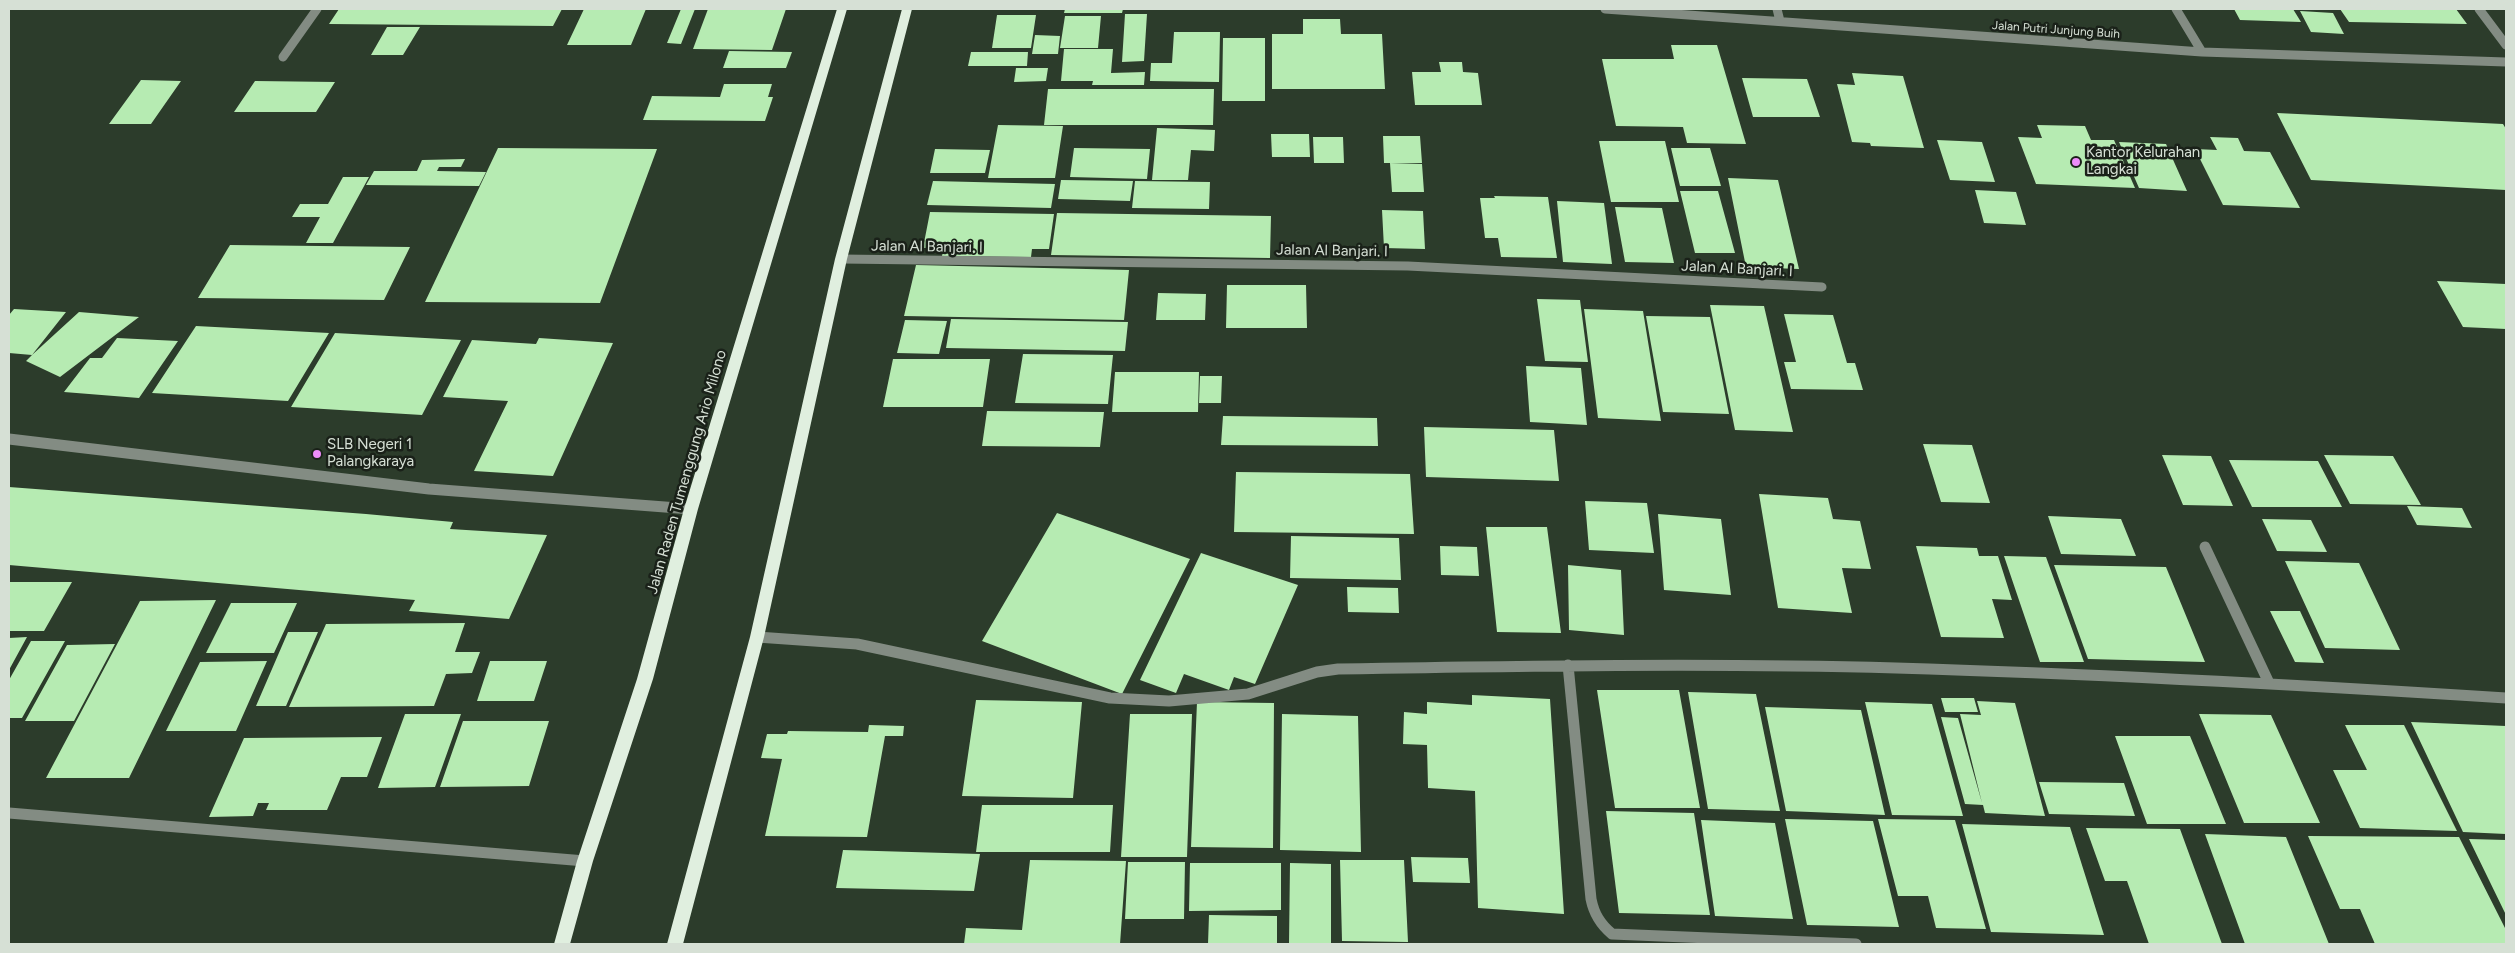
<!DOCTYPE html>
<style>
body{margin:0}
#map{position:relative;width:2515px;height:953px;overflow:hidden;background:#2c3c2b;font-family:Figtree,sans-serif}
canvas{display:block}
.frame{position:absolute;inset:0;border:10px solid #d6e0d5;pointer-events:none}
</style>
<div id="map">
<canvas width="2515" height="953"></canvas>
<div class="frame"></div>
</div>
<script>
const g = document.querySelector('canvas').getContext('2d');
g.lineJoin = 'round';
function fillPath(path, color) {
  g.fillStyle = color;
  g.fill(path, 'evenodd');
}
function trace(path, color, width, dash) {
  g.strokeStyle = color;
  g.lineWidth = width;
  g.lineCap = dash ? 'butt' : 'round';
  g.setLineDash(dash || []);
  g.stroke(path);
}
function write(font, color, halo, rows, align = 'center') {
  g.font = font + ' Figtree,sans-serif';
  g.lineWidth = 5;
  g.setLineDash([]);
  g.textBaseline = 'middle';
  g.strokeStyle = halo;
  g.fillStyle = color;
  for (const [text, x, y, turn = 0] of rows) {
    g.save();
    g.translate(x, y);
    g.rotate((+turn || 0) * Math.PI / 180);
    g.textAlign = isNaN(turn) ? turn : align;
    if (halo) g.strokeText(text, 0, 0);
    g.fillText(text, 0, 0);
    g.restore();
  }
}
const building = new Path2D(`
 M339,9H562L553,26L329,24Z
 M584,9H646L631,45H567Z
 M681,9H695L681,44L667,43Z
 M708,9H786L772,50L693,49Z
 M1065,9H1123L1122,13H1064Z
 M2234,9H2293L2301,22L2240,20Z
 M2340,9H2456L2467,24L2349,22Z
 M2300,11L2333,13L2344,34L2311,32Z
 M1125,14H1147L1144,61L1122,62Z
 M997,15H1036L1031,48H992Z
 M1065,16H1101L1098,48H1060Z
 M1303,19H1340L1341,34H1382L1385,89H1272V34H1303Z
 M387,27H420L403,55H371Z
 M1174,32H1220L1219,82L1150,81L1151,63H1172Z
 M1035,35L1060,36L1058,54H1032Z
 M1223,38H1265V101H1222Z
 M1671,45H1717L1746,144L1687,143L1683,127L1616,126L1602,59H1674Z
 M1064,49H1113L1111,73L1145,72L1144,85H1092L1093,81H1061Z
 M729,51L792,52L786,68H723Z
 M971,52H1028L1027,66H968Z
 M1439,62H1462L1463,72L1478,73L1482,105H1415L1412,72H1441Z
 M1016,68H1048L1046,81L1014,82Z
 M1852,73L1903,76L1924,148L1871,146L1870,143L1852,142L1837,84L1855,85Z
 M1742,78L1807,79L1820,117H1753Z
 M141,80L181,81L151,124H109Z
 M255,81L335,82L316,112H234Z
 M724,84H772L768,97H773L765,121L643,120L652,96L720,97Z
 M1048,89H1214L1213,125H1044Z
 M2277,113L2503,124L2506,129V190L2311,180Z
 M998,125L1063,126L1055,178H988Z
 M2037,125L2085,126L2091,140H2114L2135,188L2036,184L2018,137L2042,138Z
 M1157,128L1215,130L1214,151L1191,150L1188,180H1152Z
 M1271,134H1309L1310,157H1272Z
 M1383,136H1420L1422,163H1384Z
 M1313,137H1343L1344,163H1314Z
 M2210,137L2238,138L2244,151L2270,152L2300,208L2223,205L2195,149L2217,150Z
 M1937,140L1982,142L1995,182L1950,180Z
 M1599,141H1665L1679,202H1611Z
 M2119,142L2166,144L2187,191L2139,188Z
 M498,148L657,149L600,303L425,302Z
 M1074,148L1150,149L1147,179L1070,177Z
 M1671,148H1710L1721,186H1680Z
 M935,149L990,150L985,173H930Z
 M465,159L461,167H439L437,171L486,172L479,186L366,185L374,171H417L422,160Z
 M1390,163L1422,164L1424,192H1392Z
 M343,177H369L333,243H306L320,217H292L300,204H328Z
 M1728,178L1778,180L1799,269L1746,267Z
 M1061,180L1133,181L1130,201L1058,199Z
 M933,181L1055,184L1051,208L927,205Z
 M1135,181L1210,182L1209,209L1132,208Z
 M1975,190L2016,192L2026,225L1984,223Z
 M1680,191H1718L1735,253H1695Z
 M1494,196L1548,197L1557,258L1501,257L1498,238H1485L1480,198H1495Z
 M1557,201L1604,203L1612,264L1563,262Z
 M1615,207L1662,208L1674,263L1625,262Z
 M1382,210L1423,211L1425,249L1384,248Z
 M930,212L1054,214L1049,249H1032L1031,257L942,256L944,248H923Z
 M1057,213L1271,216L1270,258L1051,255Z
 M230,245L410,247L384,300L198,298Z
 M916,265L1129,270L1124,320L904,316Z
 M2437,281L2506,284V329L2463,327Z
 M1227,285H1306L1307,328H1226Z
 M1158,293L1206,294L1205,320H1156Z
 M1537,299L1580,300L1588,362L1545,361Z
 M1710,305L1764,306L1793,432L1735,430Z
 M14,309L66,312L32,355L79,312L139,317L60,377L26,361L32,355L9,353V315Z
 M1584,309L1643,311L1661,421L1598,418Z
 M1784,314L1833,315L1847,363H1855L1863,390L1791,389L1784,362H1796Z
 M1646,316L1710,317L1729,414L1663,412Z
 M951,319L1128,322L1125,351L946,348Z
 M905,320L947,321L939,354L897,353Z
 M196,326L329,333L288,401L152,393Z
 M335,333L461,340L422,415L291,407Z
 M117,338L178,341L139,398L64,392L90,358H102Z
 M539,338L613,343L553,476L474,471L508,401L443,397L472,340L536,344Z
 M1023,354L1113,355L1108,404L1015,403Z
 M893,359H990L983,407H883Z
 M1526,366L1581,368L1587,425L1530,422Z
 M1115,372H1199L1198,412H1112Z
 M1200,376H1222L1221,403H1199Z
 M987,411L1104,412L1100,447L982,446Z
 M1223,416L1377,418L1378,446L1221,445Z
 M1424,427L1554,430L1559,481L1426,477Z
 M1923,444L1972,445L1990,503L1941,502Z
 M2162,455L2211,456L2233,506L2183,505Z
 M2324,455L2393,456L2421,505L2350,504Z
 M2229,460L2318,461L2342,507H2252Z
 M1236,472L1410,474L1414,534L1234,532Z
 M9,487L366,514L453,522L450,529L547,535L509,619L409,611L415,600L9,565Z
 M1759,494L1828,498L1833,519L1860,521L1871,569L1842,568L1852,613L1778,608Z
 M1585,501L1647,503L1654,553L1589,550Z
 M2407,506L2462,508L2472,528L2417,525Z
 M1057,513L1190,559L1122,694L982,641Z
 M1658,514L1721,519L1731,595L1664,590Z
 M2048,516L2121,519L2136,556L2061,554Z
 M2262,519L2311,520L2327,552L2277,551Z
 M1486,527H1547L1561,633L1497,632Z
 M1291,536L1399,538L1401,580L1290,578Z
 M1440,546L1477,547L1479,576L1441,575Z
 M1916,546L1977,548L1979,556H1998L2012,600L1992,599L2004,638L1941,637Z
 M1201,553L1298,585L1255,684L1234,677L1229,690L1184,674L1176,693L1140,680Z
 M2004,556L2046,557L2084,662H2040Z
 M2285,561L2359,563L2400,650L2325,648Z
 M1568,565L1621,570L1624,635L1569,630Z
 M2054,565L2166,567L2205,662L2088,659Z
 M9,582H72L44,631H9Z
 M1347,587L1398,588L1399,613L1348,612Z
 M216,600L129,778H46L140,601Z
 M231,603H297L274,653H206Z
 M2270,611H2300L2324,663L2295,662Z
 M465,623L455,652H480L472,673L446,674L434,706L289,707L326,624Z
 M288,632H318L286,706H256Z
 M27,637L9,670V638Z
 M31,641H65L22,718H9V680Z
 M115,644L74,721H25L67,645Z
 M267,661L236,731H166L200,662Z
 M490,661H547L534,701H477Z
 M1597,690H1679L1700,808H1615Z
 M1688,692L1756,694L1780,811L1708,809Z
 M1472,695L1550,699L1564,914L1478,908L1475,791L1428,788L1427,745L1403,744L1404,712L1427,714V702L1472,705Z
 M1941,698H1974L1978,712H1945Z
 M976,700L1082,702L1073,798L962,796Z
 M1977,701L2015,703L2045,816L1985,813L1983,805L1965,804L1941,717L1958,718L1982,803L1960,714L1981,715Z
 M1197,702L1274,703L1273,848L1191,847Z
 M1865,702L1932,704L1963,816L1892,815Z
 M1765,707L1861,710L1885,815L1786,811Z
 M405,714H461L435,787L378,788Z
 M1130,714H1192L1187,857H1121Z
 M1282,714L1358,716L1361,852L1280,850Z
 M2199,714L2271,715L2320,823H2244Z
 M463,721H549L529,786L440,787Z
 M2411,722L2506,726V834L2463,832Z
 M869,725L904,726L903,736H885L867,837L765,836L782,759L761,758L767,734H787L788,731L868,732Z
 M2345,725H2404L2457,831L2360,828L2333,770H2367Z
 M2115,736H2190L2226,824H2147Z
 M382,737L367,777H341L327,810H266L269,803H258L253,816L209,817L244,738Z
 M2039,782L2124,783L2135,816L2049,814Z
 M982,805H1113L1110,852H976Z
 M1606,811L1694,813L1710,915L1619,913Z
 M1785,819L1873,821L1899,927L1807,925Z
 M1878,819L1955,820L1986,929L1936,928L1928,896H1898Z
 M1701,820L1775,823L1793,919L1715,916Z
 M1962,824L2070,827L2104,935L1991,932Z
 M2086,828L2180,829L2222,944H2149L2127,881H2105Z
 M2205,834L2286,837L2329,944H2245Z
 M2308,836L2459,837L2506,930V944H2375L2360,909H2340Z
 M2469,839L2506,840V915Z
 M843,850L980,854L974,891L836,888Z
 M1411,857L1468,858L1470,883L1413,882Z
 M1030,860L1126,861L1120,944H964L966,928L1022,930Z
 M1340,860H1404L1408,942L1342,941Z
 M1128,862H1185L1184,919H1125Z
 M1190,863H1281V910L1189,911Z
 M1290,863L1331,864V944H1289Z
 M1209,915L1277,916V944H1208Z`);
const minorFar1 = new Path2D(`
 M1605,9L2202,52L2506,62
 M1777,9L1780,21
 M2176,9L2202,52
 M2479,9L2506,45
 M283,57L317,9
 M841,259L1408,266L1822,287`);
const minor = new Path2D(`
 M9,439L429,489L691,509
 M2205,547L2269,683
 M757,637L857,644L1110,698L1169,701L1248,694L1317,672L1338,669C1524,666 1710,663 1896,668C2099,674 2303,685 2506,698
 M1568,665L1591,899C1594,914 1600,924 1612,934L1856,944
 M9,813L585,861`);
const trunk = new Path2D(`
 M837,9H847L698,509L653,679L593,861L570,944H554L577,861L637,679L684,509Z
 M902,9H912L847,259L764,637L683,944H667L750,637L835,259Z`);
const markers = [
 [2076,162,5,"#ed8cf9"],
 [317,454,5,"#ed8cf9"]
];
const farStreetnames = [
 ["Jalan Putri Junjung Buih",2056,30,4]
];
const poiNames = [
 ["Kantor Kelurahan",2086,153],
 ["Langkai",2086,170],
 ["SLB Negeri 1",327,445],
 ["Palangkaraya",327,462]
];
const streetNames = [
 ["Jalan Al Banjari. I",927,247,1],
 ["Jalan Al Banjari. I",1332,251,1],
 ["Jalan Al Banjari. I",1737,269,3],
 ["Jalan Raden Tumenggung Ario Milono",687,472,-74]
];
fillPath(building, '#b6ebb2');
trace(minorFar1, '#838c83', 9);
trace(minor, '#838c83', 11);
fillPath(trunk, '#e0efdf');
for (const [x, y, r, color] of markers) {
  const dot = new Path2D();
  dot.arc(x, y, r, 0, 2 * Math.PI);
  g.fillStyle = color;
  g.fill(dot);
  trace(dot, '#1a2119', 2);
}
write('12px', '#d6e0d5', '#1a2119', farStreetnames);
write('15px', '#d6e0d5', '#1a2119', poiNames, 'left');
write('15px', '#d6e0d5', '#1a2119', streetNames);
</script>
